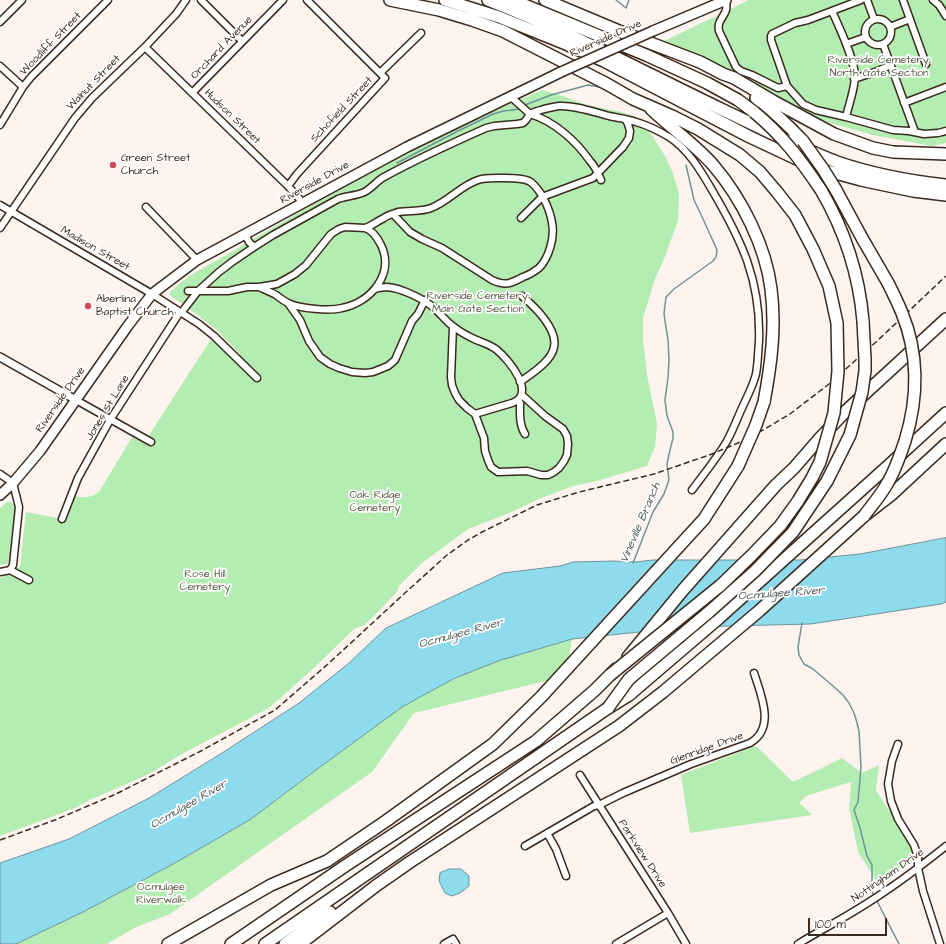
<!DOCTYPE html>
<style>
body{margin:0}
#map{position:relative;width:946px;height:944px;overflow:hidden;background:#fef3ef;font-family:"Architects Daughter",sans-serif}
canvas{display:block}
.scale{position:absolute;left:808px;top:918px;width:79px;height:18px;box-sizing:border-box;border:2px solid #3b2a1e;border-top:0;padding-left:5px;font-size:12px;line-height:14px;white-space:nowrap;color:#3b2a1e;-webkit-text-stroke:3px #fff;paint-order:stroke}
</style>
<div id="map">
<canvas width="946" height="944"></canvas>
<div class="scale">100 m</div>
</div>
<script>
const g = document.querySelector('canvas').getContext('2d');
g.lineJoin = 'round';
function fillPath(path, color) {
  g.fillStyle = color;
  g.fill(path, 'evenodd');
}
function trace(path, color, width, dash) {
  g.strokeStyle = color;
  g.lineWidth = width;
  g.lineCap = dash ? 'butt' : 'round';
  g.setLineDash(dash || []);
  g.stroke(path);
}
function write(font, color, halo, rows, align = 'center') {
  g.font = font + ' "Architects Daughter",sans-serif';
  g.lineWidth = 3.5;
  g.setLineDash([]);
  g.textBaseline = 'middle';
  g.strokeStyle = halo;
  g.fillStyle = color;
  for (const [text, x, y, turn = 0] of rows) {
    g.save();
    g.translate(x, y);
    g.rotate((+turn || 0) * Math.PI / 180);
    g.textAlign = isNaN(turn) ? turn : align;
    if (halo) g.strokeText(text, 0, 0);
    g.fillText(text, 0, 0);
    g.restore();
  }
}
const green = new Path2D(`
 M749,0H946V143L931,146L873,135L830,123L793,106L658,44Z
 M542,90L563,96L584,104L622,112L642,119L665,156L672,171L679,193L678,221L664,259L655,279L643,318V339L647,375L657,423L655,447L647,466L597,481L573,486L539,499L507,514L468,529L422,563L399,586L397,592L372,618L364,625L354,629L314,668L269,708L182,754L149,774L90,800L75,808L0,836V578L12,572L20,566L26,512L63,519L74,496C85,498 90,498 99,492L132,437L144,443L211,339L237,363L240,354L217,330L192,311L171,296L169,293L181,282L196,272L226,255L303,210L394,160L473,121Z
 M7,502C12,502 13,502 15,507L10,561L7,564L0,565V508Z
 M572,639L566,674L546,681L414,713L372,772L170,914L134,928L107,944H16L83,912L175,863L251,819L316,770L402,707L453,679L498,661Z
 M756,746L793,782L842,758L862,773L879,765L876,790L884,803L921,855L879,885L858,852L849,808L851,782L806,796L799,803L812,815L690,833L681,775L742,751V750Z`);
const water = new Path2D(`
 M946,538V602L941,604L811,624L688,627L572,639L498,661L453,679L402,707L316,770L251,819L175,863L83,912L16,944H0V863L69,839L149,798L222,753L299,703L349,663L386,628L503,573L560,566L573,562L614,561L636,562L653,560H800L860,554Z
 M449,869H461L469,876V886L460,893L452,896L445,893L439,881L440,873Z`);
const stream = new Path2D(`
 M616,0L626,8L629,0
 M525,105L551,95L588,85L599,87
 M397,163L458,131L493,114L504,111L520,109
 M633,563L653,512L664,494L669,480L667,464L669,454L673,438V432L667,416L665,400L668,378L669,360L668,340L664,314L666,297L674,289L713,261L716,257L717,250L704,221L694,200L686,165
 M802,623L798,647L799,655L804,664L813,669L833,686L843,695L849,703L854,713L857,723L859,731L861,767L858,802L854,810L860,828L867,856L872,865V891L874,896
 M876,899L899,944`);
const minor = new Path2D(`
 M201,0L242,41
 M726,0C726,4 727,7 726,10C723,19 717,21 719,31L736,67L741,71L752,75L778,88L787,86
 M861,0L808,20L795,23L772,34L771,36V40L787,86L803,104L816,110L846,117L893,130L909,131L924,134L938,133L946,131
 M867,0L874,19
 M903,0L926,64
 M933,0L939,5L946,16
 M832,11C839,27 856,62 855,78C854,91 849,104 846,117
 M865 32a13 13 0 1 1 26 0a13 13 0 1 1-26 0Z
 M0,22L22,0
 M890,27L910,19
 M846,44L866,37
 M883,44L915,132
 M145,47L288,186L303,203
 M0,66L23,87
 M380,73L421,33
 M854,79L875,72L891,65
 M192,93L283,0
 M510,96L530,114C533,112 537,111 541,110C547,108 553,107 559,106C575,105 593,112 609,116C618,118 627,119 636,122C647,125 659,131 669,137C688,149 701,171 712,190C742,241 761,281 759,341C758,352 758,363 756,374C753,386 747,397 742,408C737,419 733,430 727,441C717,458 704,474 692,490
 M904,103L946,87
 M0,125L23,87L31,77L108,0
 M288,186L297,174L385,78L307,0
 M0,205L152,294L199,324L214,336L257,378
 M146,207L197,260
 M521,218L542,197L593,178L623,147L629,138L630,131L628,124L625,119
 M0,228L75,118L92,98L145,47L176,14L186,0
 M365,228C372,226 377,221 384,218C388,215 393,214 398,212C409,210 421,212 431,208C448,202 460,186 478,180C486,177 496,178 505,178C512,178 522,178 529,181C535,184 539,191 543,197C547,205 551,214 552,223C555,237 549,258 539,268C534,272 529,275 523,277C510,284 505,286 492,280L442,248L422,239L410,232L393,214
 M245,234L249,242L254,247
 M375,289C379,288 383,287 387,287C401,288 424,299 434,308C441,314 446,322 454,327C459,331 466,335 472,338C480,342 490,344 497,350C509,360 537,394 512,403L475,414
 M188,291H228L247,287H259L277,284L295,274L306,265L331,234L339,229L345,227L365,228C372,230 378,239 381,245C395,274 371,302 342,308C330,311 300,309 288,303C284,301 280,298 276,295C271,292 265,290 259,287
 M288,303L300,320L309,341L320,357L330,364L339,368L352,372L365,373L373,372L388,366L395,360L412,321L418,314L425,300
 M181,313L198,291L219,272L232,262L254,247L273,235L338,199C346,196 354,196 362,193C371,190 376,181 384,177C417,159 452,143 486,128L494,126L517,124L523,123L526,120L530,114C554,121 576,141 590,161C595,166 598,173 601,180
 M453,327L451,377L452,385L455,393L459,400L467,408L475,414L484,438L485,451L488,460L491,467L498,472L527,471L541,475H548L554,472L559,468L564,461L567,455L568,444L567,436L563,429L545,416L522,395
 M520,382C531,374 552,361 554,347C558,329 534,306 522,296
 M76,400L151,442
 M518,400L520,403C520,413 519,425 525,434
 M0,474L13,483L19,507L13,565L10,570L0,572
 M62,519L78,478L110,420L180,312
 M10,570L29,580
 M898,744L892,761L888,784L891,801L898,819L914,845L918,857V868L923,891L940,944
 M580,775L668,913L686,944
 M547,833L556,849L566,876
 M525,846L594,806L599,805L623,793L691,764L750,743C776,728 761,695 754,673
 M444,944L453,939L456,944
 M616,944L668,913
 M798,944C821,930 846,917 869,902C896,885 921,866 946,846`);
const tertiary = new Path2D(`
 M0,357L76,400`);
const primary = new Path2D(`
 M653,31L726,0
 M0,495L13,483L40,451L127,327L152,294L197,260L407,147L561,72`);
const motorway = new Path2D(`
 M390,0L439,10L472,20L503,31L607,84L633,99L672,116L698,129L740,155L760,172L777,192L795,215L813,249L829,286L837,323
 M445,0L499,17L566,44L604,61L750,137L799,160L813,166L828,171L861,180L913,191L946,195
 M488,0C568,31 644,72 721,109C759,127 797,147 837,162C872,174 909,181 946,185
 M507,0L522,4L646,55L707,83L738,100L754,112
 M545,0L619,31L700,62L723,74L734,78L773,101L834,134L873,148L893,152L946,154
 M756,98C773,111 788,125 803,141
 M651,109C671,128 696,145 714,166C742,199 766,247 771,289C776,327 771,365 764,402
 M821,190C845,231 859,274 863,321
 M836,190L862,238L888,283
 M628,657L683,590L776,485L794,468L820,438L847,410L946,319
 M168,944L271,885L327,861L386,821L493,744L541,697L704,519L738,466
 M231,944L345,866L536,741L595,690L616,669
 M265,944L608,708L629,695L719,618L888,466L946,413
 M285,944L330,912
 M300,944L377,885L410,862L619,726L663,692L759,611L864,516L891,495L946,444`);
const rail = new Path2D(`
 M0,840L55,820L116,794L201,751L275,710L328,664L405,593L447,555L468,540L482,532L537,505L579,492L654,474L712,454L738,443L763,430L790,414L829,384L876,342L946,276`);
const primaryBridge = new Path2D(`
 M561,72L653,31`);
const motorwayBridge = new Path2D(`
 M754,112C783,136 800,159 821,190
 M803,141L823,169L836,190
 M738,466L756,425L764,402
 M864,516C872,505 881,495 887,484C895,471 900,456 905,441C918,399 919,355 902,313C898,303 893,293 888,283
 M610,675L721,585L751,556L780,526L798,501L812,478L820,462L834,413L838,371L837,323
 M608,708L629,679L709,612L755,571L793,532L827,481L850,435L862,392L865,371V359L863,321`);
const markers = [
 [113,165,4,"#d1495b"],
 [88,306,4,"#d1495b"]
];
const streetNames = [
 ["Riverside Drive",606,39,-24],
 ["Woodliff Street",51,44,-46],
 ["Orchard Avenue",222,48,-46],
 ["Walnut Street",94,83,-46],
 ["Schofield Street",342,110,-47],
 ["Hudson Street",232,117,44],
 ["Riverside Drive",315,183,-29],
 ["Madison Street",95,249,30],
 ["Riverside Drive",61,400,-55],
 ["Jones St Lane",108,408,-59],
 ["Glenridge Drive",707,749,-20],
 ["Parkview Drive",642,854,57],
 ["Nottingham Drive",888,876,-35]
];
const parkNames = [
 ["Riverside Cemetery:",879,61],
 ["North Gate Section",879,74],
 ["Riverside Cemetery:",478,297],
 ["Main Gate Section",478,310],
 ["Oak Ridge",375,496],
 ["Cemetery",375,509],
 ["Rose Hill",205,575],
 ["Cemetery",205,588],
 ["Ocmulgee",161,888],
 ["Riverwalk",161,901]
];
const poiNames = [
 ["Green Street",121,159],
 ["Church",121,172],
 ["Aberlina",96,300],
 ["Baptist Church",96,313]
];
const waterNames = [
 ["Vineville Branch",641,523,-67],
 ["Ocmulgee River",781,594,-4],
 ["Ocmulgee River",461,634,-15],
 ["Ocmulgee River",189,805,-30]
];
fillPath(green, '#b3edb2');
fillPath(water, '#8edbed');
trace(water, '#6d949a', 1);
trace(stream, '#6d949a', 1.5);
trace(minor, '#3b2a1e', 9);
trace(tertiary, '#3b2a1e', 10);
trace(primary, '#3b2a1e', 12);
trace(motorway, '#3b2a1e', 14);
trace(minor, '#fff', 6);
trace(tertiary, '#fff', 7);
trace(primary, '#fff', 9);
trace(motorway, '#fff', 11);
trace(rail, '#3b2a1e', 1.5, [6, 3]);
trace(primaryBridge, '#3b2a1e', 12, []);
trace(motorwayBridge, '#3b2a1e', 14, []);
trace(primaryBridge, '#fff', 9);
trace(motorwayBridge, '#fff', 11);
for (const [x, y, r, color] of markers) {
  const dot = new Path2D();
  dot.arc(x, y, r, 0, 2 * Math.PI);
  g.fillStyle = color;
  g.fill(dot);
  trace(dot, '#fff', 1.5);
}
write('11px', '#3b2a1e', '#fff', streetNames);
write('11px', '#595b43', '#fff', parkNames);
write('11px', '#3b2a1e', '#fff', poiNames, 'left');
write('italic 12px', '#545f5c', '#fff', waterNames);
</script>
